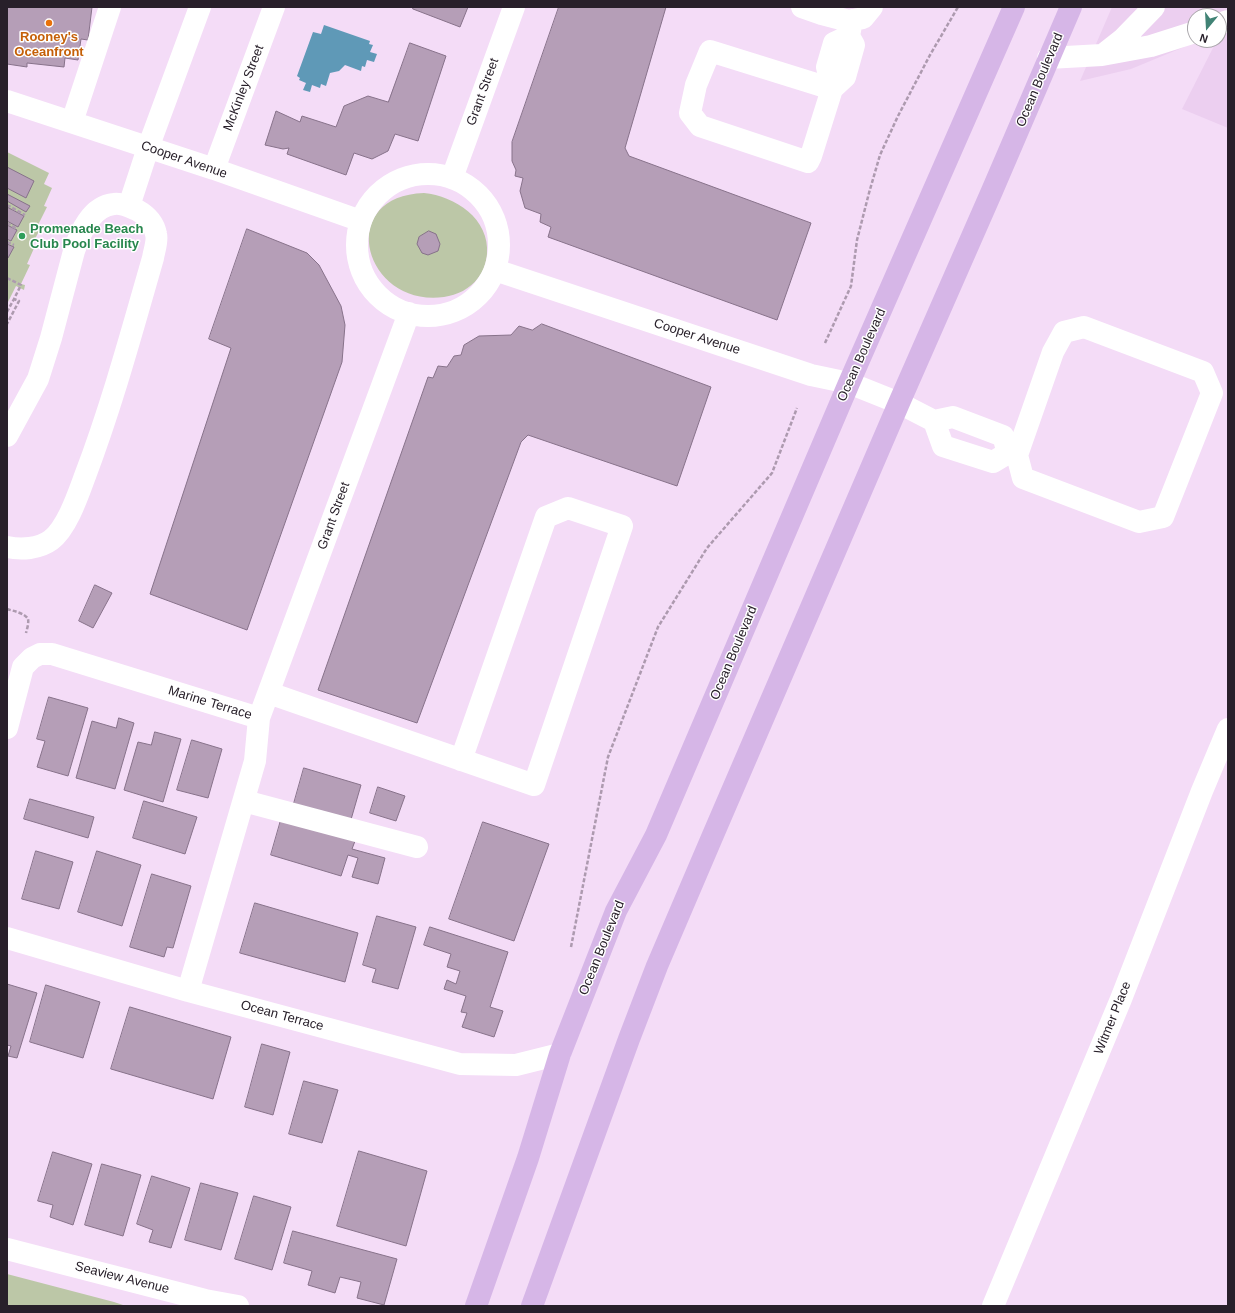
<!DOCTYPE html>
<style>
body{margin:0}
#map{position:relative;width:1235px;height:1313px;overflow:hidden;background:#f4dcf7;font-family:Arial,sans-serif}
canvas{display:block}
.frame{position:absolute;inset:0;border:8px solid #28202a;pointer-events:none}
.north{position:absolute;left:1187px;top:8px;width:40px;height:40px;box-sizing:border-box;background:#fff;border:1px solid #a9a6aa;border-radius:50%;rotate:198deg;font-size:11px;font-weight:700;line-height:16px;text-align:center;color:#28202a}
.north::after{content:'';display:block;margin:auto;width:14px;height:18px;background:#418375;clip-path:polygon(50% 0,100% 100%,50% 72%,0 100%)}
</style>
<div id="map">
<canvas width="1235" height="1313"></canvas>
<div class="frame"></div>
<div class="north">N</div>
</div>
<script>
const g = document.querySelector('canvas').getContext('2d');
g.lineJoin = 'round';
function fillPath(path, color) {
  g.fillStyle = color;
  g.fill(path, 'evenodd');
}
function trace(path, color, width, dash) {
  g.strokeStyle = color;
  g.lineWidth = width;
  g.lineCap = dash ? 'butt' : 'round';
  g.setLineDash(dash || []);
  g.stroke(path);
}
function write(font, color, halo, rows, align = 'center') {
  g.font = font + ' Arial,sans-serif';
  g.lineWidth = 3;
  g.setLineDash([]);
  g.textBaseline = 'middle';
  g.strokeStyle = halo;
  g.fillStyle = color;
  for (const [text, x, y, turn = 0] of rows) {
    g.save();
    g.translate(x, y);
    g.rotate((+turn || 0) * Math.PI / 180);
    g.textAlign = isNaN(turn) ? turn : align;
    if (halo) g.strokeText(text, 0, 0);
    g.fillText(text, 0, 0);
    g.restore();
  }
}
const built = new Path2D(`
 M1112,7H1228V128L1182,109L1217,40H1219V37L1221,32L1219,16H1195V40H1201L1131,69L1080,81Z`);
const green = new Path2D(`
 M7,152L49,173L44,184L52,188L44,206L47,207L38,225L41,227L32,245L35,246L27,264L30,265L21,284L25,285L24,290L16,286L7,304Z
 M424,193C455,196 490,219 487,254C486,263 484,271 478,278C470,289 457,295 444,297C364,308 334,196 424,193Z
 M7,1274L114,1302L126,1306H7Z`);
const water = new Path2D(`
 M324,25L370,41L369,44L373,45L370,52L377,54L374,62L367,60L365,67L362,66L361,71L345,65L339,71L330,73L326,86L321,84L320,88L312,85L310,92L303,90L306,83L299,80L300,78L297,76L313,32L321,34Z`);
const building = new Path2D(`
 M7,7H92L88,40L81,39L78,60L65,58L64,67L27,63V67L7,64Z
 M413,7H468L460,27L413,9Z
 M559,7H666L625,148L629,156L811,223L777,320L548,237L551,227L540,222L541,214L525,208L520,191L523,178L515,176L516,170L512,161V142Z
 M410,43L446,56L418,141L395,134L388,151L372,159L354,153L346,175L287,154L289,148L283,149L265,145L276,111L300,122L302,116L336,127L344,106L368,96L388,102Z
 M7,167L34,181L26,198L7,188Z
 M7,194L30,206L26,212L7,201Z
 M7,207L24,216L18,227L7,221Z
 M7,225L17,230L11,241L7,239Z
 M247,229L307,253L319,265L341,306L345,325L342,362L247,630L150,594L231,348L209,339Z
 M429,231L436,234L440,244L438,251L428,255L422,253L417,244L419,237Z
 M7,244L14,247L8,258L7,257Z
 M542,324L711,387L677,486L528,435L521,442L417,723L318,690L428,377L433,378L438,366L447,367L454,356L461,355L464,345L479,336L511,335L519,326L532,330Z
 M95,585L112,593L93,628L79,621Z
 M49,697L88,708L68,776L37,767L45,741L37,739Z
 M119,718L134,723L115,789L76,778L92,721L116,728Z
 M155,732L181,739L163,802L124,790L138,742L151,745Z
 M192,740L222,749L208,798L177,790Z
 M304,768L361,785L350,823L293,807Z
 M378,787L405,796L396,821L370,813Z
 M30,799L94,817L88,838L24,819Z
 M144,801L197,817L185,854L133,838Z
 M281,820L355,841L352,849L385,858L378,884L352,877L358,858L348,855L341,876L271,855Z
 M483,822L549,844L514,941L449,919Z
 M36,851L73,862L59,909L22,899Z
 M97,851L141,865L122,926L78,912Z
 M152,874L191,886L173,948L167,947L164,957L130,947Z
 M255,903L358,933L345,982L240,953Z
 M377,916L416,927L398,989L372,982L376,969L363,965Z
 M430,927L508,952L490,1007L503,1011L494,1037L462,1027L467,1013L461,1012L466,996L444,989L447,980L456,984L460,971L447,967L451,954L424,945Z
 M7,984L37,993L17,1058L8,1056L11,1046L7,1045Z
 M46,985L100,1002L83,1058L30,1042Z
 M130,1007L231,1037L213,1099L111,1069Z
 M262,1044L290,1052L273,1115L245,1107Z
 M304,1081L338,1090L322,1143L289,1134Z
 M359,1151L427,1171L406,1246L337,1226Z
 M53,1152L92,1164L73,1225L50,1217L53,1205L38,1201Z
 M102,1164L141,1175L123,1236L85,1225Z
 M152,1176L190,1188L171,1248L149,1242L153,1230L137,1224Z
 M201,1183L238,1193L221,1250L185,1240Z
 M254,1196L291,1207L272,1270L235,1259Z
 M293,1231L397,1259L384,1305L357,1298L361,1282L340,1277L335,1293L308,1285L312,1271L284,1263Z`);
const path = new Path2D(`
 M7,205L25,215
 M7,223L17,229
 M7,242L14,245
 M7,278L21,285L14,299L19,301L7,324
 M7,312L14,299
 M825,343L851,286L857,240L869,193L880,155L898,116L930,55L958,7
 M7,609C13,611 25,613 28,619C29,623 27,629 26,633
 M571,947L608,757L658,627L707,548L772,473L797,408`);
const minor = new Path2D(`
 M802,7L822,14L849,21L863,18L872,7
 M1219,24L1228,21
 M849,36L834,43L827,67L832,89L845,77L854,45L849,36L852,20
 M710,51L832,89L811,156L808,162L700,126L690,113L696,85Z
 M1104,54L1123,39L1154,7
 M1048,58L1102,55L1151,46L1195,32
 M7,101L214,169L361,221
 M72,122L110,7
 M214,169L274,7
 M357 245a71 71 0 1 1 142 0a71 71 0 1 1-142 0Z
 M452,178L514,7
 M129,206L148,148L200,7
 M495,270L811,375L849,383L899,403L934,421L953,417L1003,436L1008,453L993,462L943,446L934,421
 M1084,327L1203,372L1212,393L1163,517L1139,522L1023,478L1017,455L1053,352L1064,332Z
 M7,436L38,379L51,338L74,251C80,233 91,206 114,204C122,203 130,207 137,210C146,215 154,223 156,234C158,241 154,251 153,258C132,331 112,405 85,476C78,495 67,528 51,540C39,549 21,550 7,547
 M269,693L534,785L622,526L568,508L546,517L461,760
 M7,728L23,667L32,658L40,654H52L259,718
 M244,801L417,847
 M7,938L188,991L460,1064L516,1065L560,1054
 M188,991L255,761L259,718L409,313
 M7,1249L205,1300L238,1306
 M993,1306L1121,999L1202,791L1228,729`);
const major = new Path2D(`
 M476,1306L528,1158L560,1054L616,911L656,835L849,383L1014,7
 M532,1306L629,1039L657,966L713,835L899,403L992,191L1071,7`);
const markers = [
 [49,23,4,"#e8710a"],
 [22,236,4,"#2e9e5b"]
];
const foodNames = [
 ["Rooney's",49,37],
 ["Oceanfront",49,52]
];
const streetNames = [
 ["Ocean Boulevard",1040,80,-67],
 ["McKinley Street",244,88,-69],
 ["Grant Street",483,92,-70],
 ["Cooper Avenue",184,160,19],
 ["Cooper Avenue",697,337,18],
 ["Ocean Boulevard",862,355,-66],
 ["Grant Street",334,516,-70],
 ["Ocean Boulevard",734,653,-67],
 ["Marine Terrace",210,703,17],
 ["Ocean Boulevard",602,948,-68],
 ["Ocean Terrace",282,1016,15],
 ["Witmer Place",1113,1018,-68],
 ["Seaview Avenue",122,1278,14]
];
const leisureNames = [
 ["Promenade Beach",30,229],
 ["Club Pool Facility",30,244]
];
fillPath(built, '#eccff0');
fillPath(green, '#bcc7a7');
fillPath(water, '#5f99b7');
fillPath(building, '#b59eb7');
trace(building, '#87728a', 1);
trace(path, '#ad9aaf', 2.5, [4, 2]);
trace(minor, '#fff', 22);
trace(major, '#d6b6e7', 22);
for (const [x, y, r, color] of markers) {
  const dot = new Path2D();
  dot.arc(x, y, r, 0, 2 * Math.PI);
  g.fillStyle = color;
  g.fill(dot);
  trace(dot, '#fff', 1.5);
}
write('bold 13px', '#c56008', '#fff', foodNames);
write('13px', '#28202a', '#fff', streetNames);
write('bold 13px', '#27864d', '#fff', leisureNames, 'left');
</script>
